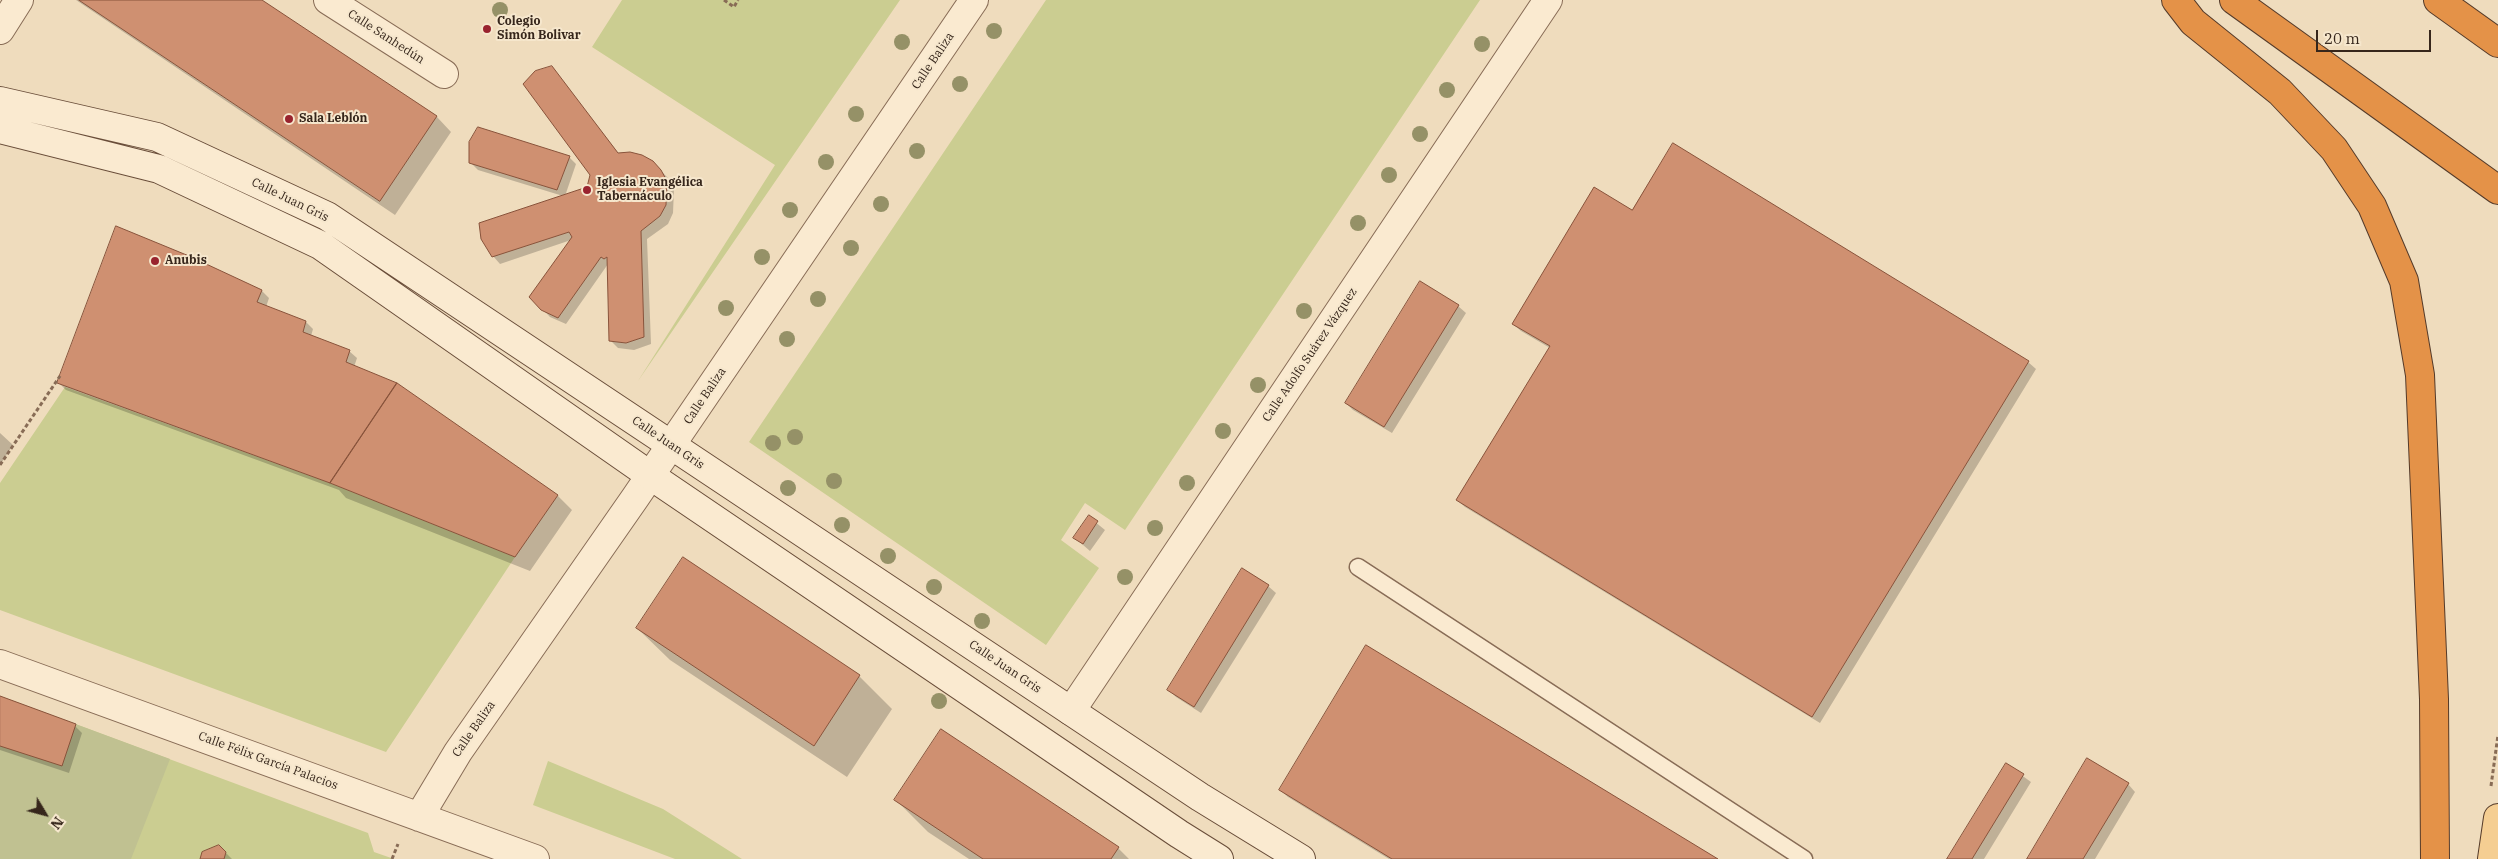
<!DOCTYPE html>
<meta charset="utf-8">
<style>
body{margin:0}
#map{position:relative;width:2498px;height:859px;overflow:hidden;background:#efdcbd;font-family:"IBM Plex Serif",serif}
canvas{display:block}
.north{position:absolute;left:20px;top:789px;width:50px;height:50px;-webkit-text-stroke:4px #f6e7cd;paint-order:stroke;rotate:127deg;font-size:14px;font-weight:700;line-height:20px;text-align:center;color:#36261b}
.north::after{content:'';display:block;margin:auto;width:18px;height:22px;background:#36261b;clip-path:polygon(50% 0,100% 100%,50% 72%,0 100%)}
.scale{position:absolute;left:2316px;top:30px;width:115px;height:22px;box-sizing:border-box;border:2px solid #36261b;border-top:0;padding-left:6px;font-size:15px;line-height:18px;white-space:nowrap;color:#36261b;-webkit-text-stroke:4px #f6e7cd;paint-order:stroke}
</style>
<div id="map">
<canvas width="2498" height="859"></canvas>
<div class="north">N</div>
<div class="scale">20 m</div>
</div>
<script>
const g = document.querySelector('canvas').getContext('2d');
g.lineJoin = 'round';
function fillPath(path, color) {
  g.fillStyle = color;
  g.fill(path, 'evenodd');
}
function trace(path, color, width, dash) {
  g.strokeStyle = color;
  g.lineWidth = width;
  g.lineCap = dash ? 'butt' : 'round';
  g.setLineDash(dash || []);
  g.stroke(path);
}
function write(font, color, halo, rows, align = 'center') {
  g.font = font + ' "IBM Plex Serif",serif';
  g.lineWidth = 4;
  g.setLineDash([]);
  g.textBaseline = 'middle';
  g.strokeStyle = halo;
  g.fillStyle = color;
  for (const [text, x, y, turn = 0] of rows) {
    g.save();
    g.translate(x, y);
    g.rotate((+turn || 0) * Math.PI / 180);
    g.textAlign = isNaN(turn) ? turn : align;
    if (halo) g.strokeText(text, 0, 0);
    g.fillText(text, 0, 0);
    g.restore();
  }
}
const green = new Path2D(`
 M622,0H900L638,381L775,165L592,47Z
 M1046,0H1480L1125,530L1085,503L1061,540L1099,568L1046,645L749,442Z
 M65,387L330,483L515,557L386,752L0,610V483Z
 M0,696L368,833L374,852L394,859H0Z
 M548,761L663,809L742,859H675L533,805Z`);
const cemetery = new Path2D(`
 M0,696L170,759L131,859H0Z`);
const shadow = new Path2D(`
 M76,0H260L437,117L451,132L395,215Z
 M552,67L619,154L652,162L668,178L674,189L673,213L668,224L647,239L651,344L634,350L618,348L610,340L608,264L566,324L550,317L531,297L571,240L500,264L493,256L563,196L478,170L470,162L569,157L576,164L565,196L588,188L592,175Z
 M1632,212L2028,362L2036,369L1820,723L1465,507L1457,500L1550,348L1521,331L1513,324Z
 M262,291L269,298L266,307L306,322L313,329L311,336L349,351L357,358L354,367L558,496L572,510L530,571L346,498L339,490L66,390L59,383Z
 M1458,306L1466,313L1392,433L1353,410L1346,403Z
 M0,433L13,445L0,465Z
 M1089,517L1105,530L1090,551L1075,538Z
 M683,559L859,676L892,709L847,777L670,660L637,628Z
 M1268,586L1276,593L1201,713L1176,697L1169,690Z
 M0,698L75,726L82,733L69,773L0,750Z
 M2006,764L2031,782L1984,859H1949Z
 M2128,784L2135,792L2095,859H2028Z
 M1280,790L1716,859H1389L1288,797Z
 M896,800L1118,848L1129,859H969L928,832Z
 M219,846L232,859H201L203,852Z`);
const building = new Path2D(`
 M79,0H262L437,116L380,201Z
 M552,66L618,153L630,152L642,155L653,161L661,170L667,181L666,205L660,216L641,231L644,337L626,343L609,341L607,257L604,259L601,257L558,318L541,310L529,297L572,237L569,232L492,257L481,239L479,223L587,187L590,175L523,84L535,71Z
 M478,127L570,156L557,190L469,163V142Z
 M1673,143L2029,361L1812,717L1456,500L1550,346L1512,324L1594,187L1632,210Z
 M116,226L189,256L262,290L257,302L306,321L303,332L350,350L346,362L397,383L330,483L57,383Z
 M1420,281L1459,305L1384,427L1345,403Z
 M397,383L558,495L515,557L330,483Z
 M1089,515L1098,521L1083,544L1073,538Z
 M683,557L860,675L814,746L636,628Z
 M1242,568L1269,585L1194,707L1167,690Z
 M1366,645L1718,859H1392L1279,790Z
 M0,696L76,724L62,766L0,746Z
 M941,729L1119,847L1111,859H983L894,800Z
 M2087,758L2129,783L2083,859H2027Z
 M2006,763L2024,774L1972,859H1947Z
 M219,845L226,852L224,859H200L202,852Z`);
const path = new Path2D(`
 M724,0L734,7L738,0
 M0,465L60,376
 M2491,786L2498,735
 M392,859L398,844`);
const service = new Path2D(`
 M1358,567L1804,859`);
const minor = new Path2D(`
 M328,0L444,74
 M0,30L19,0
 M0,664L535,859
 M1071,711L1548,0
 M419,817L458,752L635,498L974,0`);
const secondary = new Path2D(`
 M0,101L157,137L327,216L1200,797L1301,859
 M0,129L159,169L320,245L651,476L1179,834L1219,859`);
const primary = new Path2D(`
 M2492,859L2498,818`);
const motorway = new Path2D(`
 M2176,0L2193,22L2280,92L2334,149L2372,206L2404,281L2420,375L2434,699L2435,859
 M2234,0L2498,190
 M2438,0L2498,43`);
const trees = [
 [500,10],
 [994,31],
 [902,42],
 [1482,44],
 [960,84],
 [1447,90],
 [856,114],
 [1420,134],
 [917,151],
 [826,162],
 [1389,175],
 [881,204],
 [790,210],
 [1358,223],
 [851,248],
 [762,257],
 [818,299],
 [726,308],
 [1304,311],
 [787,339],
 [1258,385],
 [1223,431],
 [795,437],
 [773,443],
 [834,481],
 [1187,483],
 [788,488],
 [842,525],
 [1155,528],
 [888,556],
 [1125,577],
 [934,587],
 [982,621],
 [939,701]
];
const markers = [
 [487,29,5,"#99232e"],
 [289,119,5,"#99232e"],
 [587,190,5,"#99232e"],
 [155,261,5,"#99232e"]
];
const poiNames = [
 ["Colegio",497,22],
 ["Simón Bolivar",497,36],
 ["Sala Leblón",299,119],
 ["Iglesia Evangélica",597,183],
 ["Tabernáculo",597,197],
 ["Anubis",165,261]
];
const streetNames = [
 ["Calle Sanhedún",386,37,33],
 ["Calle Baliza",933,61,-56],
 ["Calle Juan Gris",290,200,26],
 ["Calle Adolfo Suárez Vázquez",1310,355,-56],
 ["Calle Baliza",705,396,-56],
 ["Calle Juan Gris",668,443,34],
 ["Calle Juan Gris",1005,667,34],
 ["Calle Baliza",474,729,-55],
 ["Calle Félix García Palacios",268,761,20]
];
fillPath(green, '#cbcd91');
fillPath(cemetery, '#c0c191');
fillPath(shadow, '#0003');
fillPath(building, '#cf9071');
trace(building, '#88533b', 1);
trace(service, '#886c56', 19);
trace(minor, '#886c56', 30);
trace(secondary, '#694d39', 30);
trace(primary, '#553b2a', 30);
trace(motorway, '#553b2a', 30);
trace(path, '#886c56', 3, [4, 2.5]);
trace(service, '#faead0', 16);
trace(minor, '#faead0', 28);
trace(secondary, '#faead0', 28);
trace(primary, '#f5ce92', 28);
trace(motorway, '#e49248', 28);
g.fillStyle = '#959167';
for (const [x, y] of trees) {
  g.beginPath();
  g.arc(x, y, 8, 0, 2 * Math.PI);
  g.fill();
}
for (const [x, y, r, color] of markers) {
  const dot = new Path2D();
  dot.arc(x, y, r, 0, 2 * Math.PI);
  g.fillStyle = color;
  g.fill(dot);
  trace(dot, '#f6e7cd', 2);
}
write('bold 12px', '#36261b', '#f6e7cd', poiNames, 'left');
write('12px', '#36261b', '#f6e7cd', streetNames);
</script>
